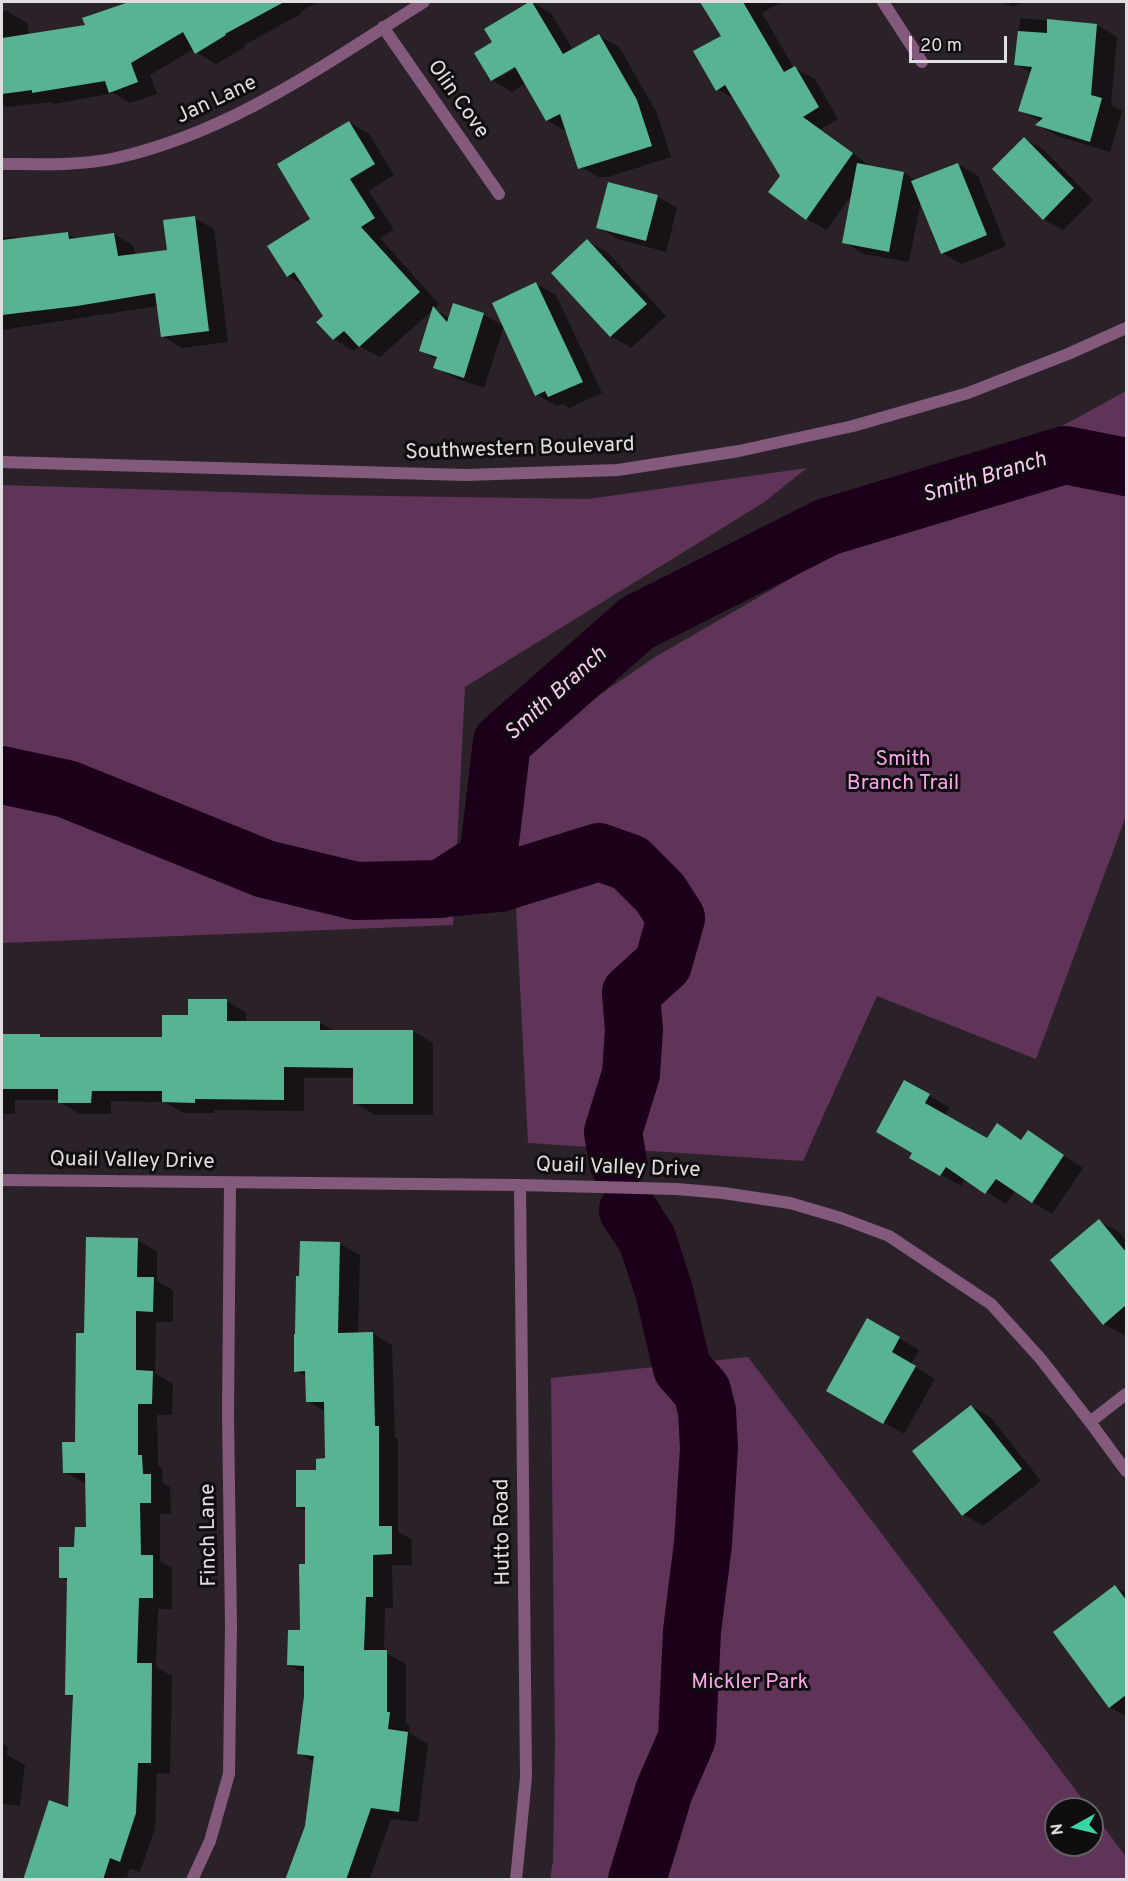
<!DOCTYPE html>
<style>
body{margin:0}
#map{position:relative;width:1128px;height:1881px;overflow:hidden;background:#2a2228;font-family:Overpass,sans-serif}
canvas{display:block}
.frame{position:absolute;inset:0;border:3px solid #e2dde1;pointer-events:none}
.north{position:absolute;left:1044px;top:1797px;width:60px;height:60px;box-sizing:border-box;background:#100d10;border:2px solid #646064;border-radius:50%;rotate:262deg;font-size:16px;font-weight:700;line-height:24px;text-align:center;color:#e2dde1}
.north::after{content:'';display:block;margin:auto;width:21px;height:27px;background:#3ad4a5;clip-path:polygon(50% 0,100% 100%,50% 72%,0 100%)}
.scale{position:absolute;left:909px;top:36px;width:98px;height:27px;box-sizing:border-box;border:3px solid #e2dde1;border-top:0;padding-left:8px;font-size:18px;line-height:21px;white-space:nowrap;color:#e2dde1;-webkit-text-stroke:4px #100d10;paint-order:stroke}
</style>
<div id="map">
<canvas width="1128" height="1881"></canvas>
<div class="frame"></div>
<div class="north">N</div>
<div class="scale">20 m</div>
</div>
<script>
const g = document.querySelector('canvas').getContext('2d');
g.lineJoin = 'round';
function fillPath(path, color) {
  g.fillStyle = color;
  g.fill(path, 'evenodd');
}
function trace(path, color, width, dash) {
  g.strokeStyle = color;
  g.lineWidth = width;
  g.lineCap = dash ? 'butt' : 'round';
  g.setLineDash(dash || []);
  g.stroke(path);
}
function write(font, color, halo, rows, align = 'center') {
  g.font = font + ' Overpass,sans-serif';
  g.lineWidth = 6;
  g.setLineDash([]);
  g.textBaseline = 'middle';
  g.strokeStyle = halo;
  g.fillStyle = color;
  for (const [text, x, y, turn = 0] of rows) {
    g.save();
    g.translate(x, y);
    g.rotate((+turn || 0) * Math.PI / 180);
    g.textAlign = isNaN(turn) ? turn : align;
    if (halo) g.strokeText(text, 0, 0);
    g.fillText(text, 0, 0);
    g.restore();
  }
}
const green = new Path2D(`
 M1126,391V816L1036,1059L877,996L803,1161L528,1143L509,771L551,728L655,657L925,501Z
 M807,468L763,503L465,687L453,925L2,943V485L324,495L588,499Z
 M748,1357L1090,1809H1056V1845H1092V1811L1126,1857V1879H550L553,1861L555,1744L551,1378Z`);
const shadow = new Path2D(`
 M146,2H317L300,12L301,14L244,45L245,47L216,64L196,52L194,49L150,75L157,94L130,103L114,93L54,104L50,102L6,107L2,104V12L7,11L27,23L29,35L87,26L132,9Z
 M531,2L551,13L573,50L599,36L619,47L657,113L671,157L608,177H598L578,165L567,132L547,120L526,83L512,92L492,80L494,43L486,29ZM521,61L522,64L500,78V74Z
 M701,2H781L762,13L794,68L815,79L838,119L821,129L871,167L904,173L917,181L958,164L978,176L1006,246L962,264L942,253L921,200L909,262L864,254L844,242L853,193L827,230L807,219L736,100L717,89L723,36Z
 M1003,2H1022L1013,7Z
 M1020,18L1097,25L1117,37L1111,105L1122,111L1110,152L1057,136L1038,125L1041,122L1020,110L1031,73L1016,64Z
 M349,122L369,134L394,175L369,191L394,230L380,238L439,304L434,309L450,318L454,305L484,315L504,326L484,388L455,378L435,367L437,360L421,350L434,309L380,357L359,346L354,351L334,339L325,316L305,286L288,276L312,220Z
 M1024,138L1044,150L1093,200L1063,230L1043,219Z
 M657,196L677,208L666,252L618,239L598,227Z
 M194,218L214,229L228,342L182,348L162,336L158,306L2,330V238L15,237L19,239L68,234L77,239L114,234L134,246L135,255L169,252Z
 M587,241L607,252L666,316L631,348L611,336L553,273Z
 M536,284L556,295L602,393L569,408L563,404L557,406L537,395Z
 M226,1001L246,1012V1022H319L334,1031H413L433,1043V1115H375L355,1103V1078H304V1111L214,1110V1113H184L164,1102L111,1101V1114H79L60,1102V1100H15V1114H2V1036L164,1039L189,1016Z
 M905,1082L949,1107L945,1116L987,1140L997,1125L1022,1140L1028,1132L1083,1168L1052,1214L1015,1191L1006,1204L965,1178L961,1186L911,1158L914,1153Z
 M1099,1221L1119,1232L1126,1241V1333L1124,1335L1104,1324Z
 M137,1240L157,1251V1281L173,1290V1322H156L155,1373L173,1384L172,1415H157L158,1465L162,1468L163,1483L170,1487L171,1514H160V1561L172,1568V1609H158L156,1667L172,1676L170,1774L157,1773L155,1828L140,1872L130,1869L126,1880H71L70,1809L75,1699L66,1694L69,1582L61,1577L88,1528L87,1484L64,1472L77,1443L85,1335Z
 M302,1243L340,1244L360,1255L358,1334L372,1333L392,1345L395,1437L398,1439V1532L411,1539L412,1565H392L393,1608H385L384,1652L406,1664V1723L410,1725L409,1733L428,1744L418,1822L391,1819L369,1880H287L306,1827L315,1763L299,1753L306,1696V1674L289,1665L301,1632L307,1565V1512L297,1506L326,1460V1412L308,1401L307,1377L296,1371Z
 M868,1320L919,1350L911,1364L935,1379L904,1434L828,1391Z
 M972,1406L991,1418L1041,1481L983,1526L963,1514Z
 M1115,1587L1126,1593V1716L1110,1707Z
 M2,1743L8,1746L7,1755L25,1765L20,1806L2,1804Z`);
const river = new Path2D(`
 M2,775L67,789L265,869L356,891L441,889L488,859L502,742L637,623L827,527L1065,455L1126,467
 M447,888L499,883L599,852L630,863L660,893L676,918L663,964L631,993L634,1030L631,1074L613,1132L618,1162
 M628,1210L647,1239L664,1291L682,1368L702,1391L707,1411L709,1448L703,1544L692,1631L687,1738L664,1791L637,1880`);
const building = new Path2D(`
 M129,2H284L225,34L226,35L195,54L183,32L131,63L138,82L109,93L105,81L32,93V90L2,94V38L85,25L82,18Z
 M529,2H532L563,54L599,34L637,100L652,146L578,169L560,114L546,121L515,67L491,81L474,53L492,42L484,29Z
 M700,2H743L784,72L795,66L819,107L803,117L853,153L806,220L768,192L780,176L725,85L716,91L693,51L721,36Z
 M1047,19L1097,24L1091,95L1102,98L1090,142L1035,125L1043,118L1018,111L1032,67L1014,65L1018,31L1047,33Z
 M349,121L375,164L350,179L375,218L361,227L420,292L359,347L344,331L333,340L316,322L323,316L294,272L287,277L267,246L310,219L277,164Z
 M1024,137L1074,188L1043,220L992,169Z
 M857,163L904,172L889,252L842,243Z
 M958,163L987,235L941,254L911,181Z
 M608,182L658,195L646,241L596,228Z
 M195,216L209,331L161,337L155,293L77,306L2,315V240L68,232L69,239L114,233L118,256L167,250L163,220Z
 M587,239L647,304L610,337L551,273Z
 M536,282L583,382L548,397L545,391L535,396L492,303Z
 M453,303L484,313L464,378L433,368L437,357L419,351L433,306L447,322Z
 M188,999H227V1021H320V1030H413V1104H353V1068L284,1067V1100L195,1099V1103L162,1102V1091H92L91,1103H58V1089H2V1034H40V1037H162V1015H188Z
 M904,1080L930,1094L925,1103L987,1138L997,1123L1021,1140L1028,1130L1064,1155L1032,1203L996,1179L985,1194L946,1167L940,1176L909,1158L912,1153L876,1132Z
 M1099,1219L1126,1252V1305L1103,1325L1050,1260Z
 M86,1237L138,1238L137,1277H154L153,1312L136,1311V1370L153,1371L152,1404H138V1455H142L143,1474H151V1503H140L141,1555H153V1598H139L137,1663H152L151,1763H138L136,1813L120,1862L110,1858L103,1880H23L49,1800L68,1807L73,1695H65L67,1578H59V1547H74L75,1527H86L85,1473H63L62,1442H75L76,1333H84Z
 M300,1241L340,1242L338,1333L373,1332L375,1426H379V1526H392V1554L373,1555V1597H366L364,1650H387V1712H390L388,1729L408,1732L399,1812L371,1808L346,1880H285L305,1826L314,1756L297,1754L304,1696V1666L287,1665L288,1630H300L299,1564H305V1507H296V1470H316V1459L325,1458L324,1402H306L305,1371L294,1372V1334H295L296,1276H299Z
 M867,1318L900,1337L892,1352L916,1366L883,1424L826,1391Z
 M971,1405L1022,1469L962,1516L912,1451Z
 M1115,1585L1126,1600V1695L1109,1708L1053,1632Z`);
const minor = new Path2D(`
 M883,2L922,62
 M383,27L499,194
 M2,164C39,164 79,166 116,158C232,132 325,64 424,2
 M1090,1422L1126,1394
 M192,1880L210,1841L229,1774L231,1626L228,1415L230,1183
 M516,1880L526,1777L520,1185`);
const tertiary = new Path2D(`
 M2,462L466,475L618,470L739,451L853,426L968,393L1068,354L1126,328
 M2,1180L520,1185L677,1189L723,1193L790,1203L841,1218L889,1236L991,1304L1040,1358L1090,1422L1126,1471`);
const streetNames = [
 ["Olin Cove",457,100,55],
 ["Jan Lane",217,101,-25],
 ["Southwestern Boulevard",520,450,-2],
 ["Quail Valley Drive",132,1162,1],
 ["Quail Valley Drive",618,1169,2],
 ["Hutto Road",504,1532,-91],
 ["Finch Lane",210,1535,-91]
];
const parkNames = [
 ["Smith",903,761],
 ["Branch Trail",903,785],
 ["Mickler Park",750,1684]
];
const waterNames = [
 ["Smith Branch",985,479,-17],
 ["Smith Branch",557,695,-42]
];
fillPath(green, '#603358');
fillPath(shadow, '#0007');
trace(river, '#1c0019', 58);
fillPath(building, '#58b392');
trace(minor, '#835a7c', 12);
trace(tertiary, '#835a7c', 12);
write('21px', '#e2dde1', '#100d10', streetNames);
write('21px', '#f9a5ea', '#100d10', parkNames);
write('italic 22px', '#fcc9f2', '#100d10', waterNames);
</script>
